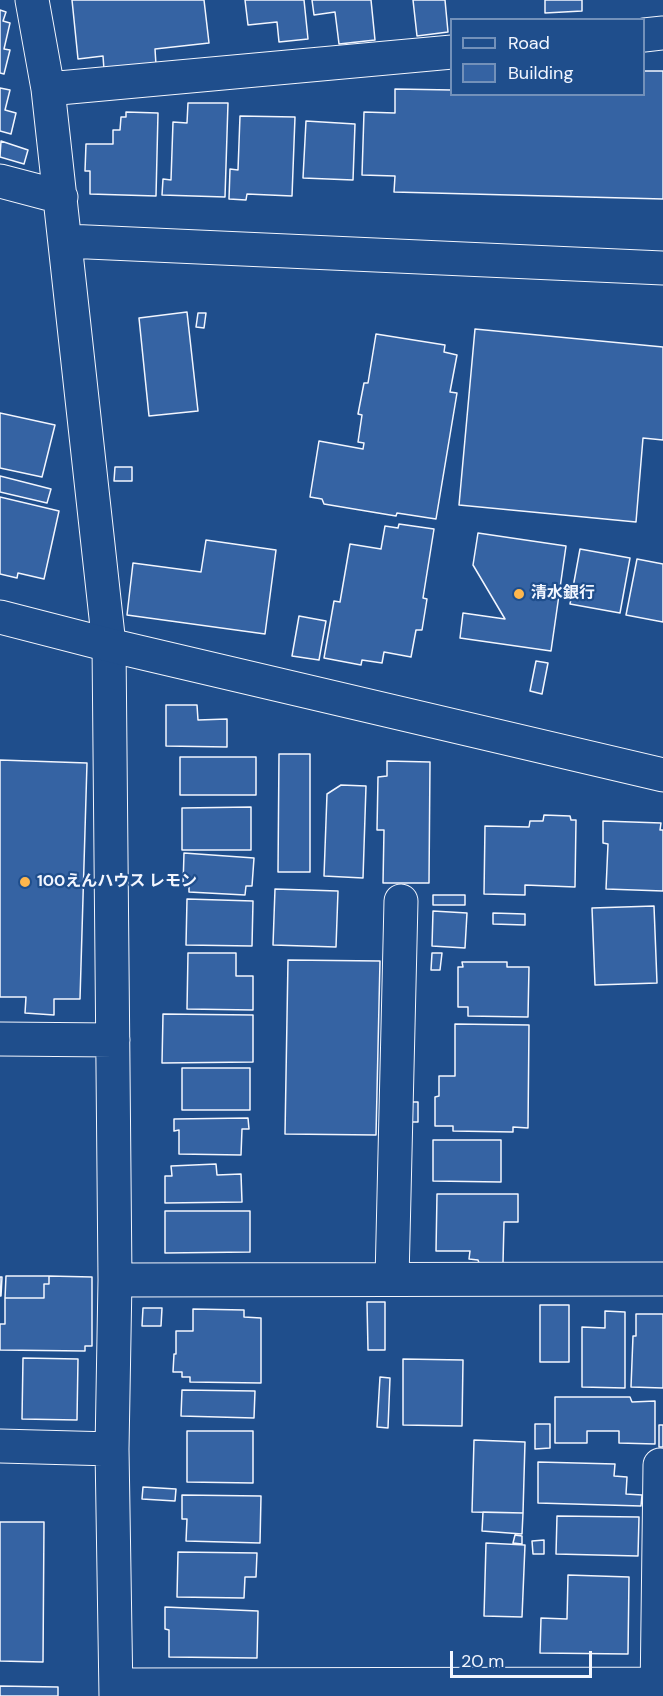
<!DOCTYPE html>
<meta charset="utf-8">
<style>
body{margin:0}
#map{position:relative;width:663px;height:1696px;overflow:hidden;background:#1f4e8c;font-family:"DM Sans",sans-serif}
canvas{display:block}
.legend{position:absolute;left:450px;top:18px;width:195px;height:78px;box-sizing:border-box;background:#1f4e8c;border:2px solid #7391ba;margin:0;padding:8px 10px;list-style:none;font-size:18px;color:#f2f6ff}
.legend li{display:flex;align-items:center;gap:12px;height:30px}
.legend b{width:30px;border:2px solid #7391ba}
.scale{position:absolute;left:450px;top:1651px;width:142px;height:27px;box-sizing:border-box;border:3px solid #f2f6ff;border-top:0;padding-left:8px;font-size:18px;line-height:21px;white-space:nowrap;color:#f2f6ff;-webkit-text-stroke:4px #1f4e8c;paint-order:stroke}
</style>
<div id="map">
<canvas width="663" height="1696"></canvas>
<ul class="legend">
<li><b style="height:8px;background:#1f4e8c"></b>Road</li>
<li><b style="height:16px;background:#3563a3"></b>Building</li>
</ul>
<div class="scale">20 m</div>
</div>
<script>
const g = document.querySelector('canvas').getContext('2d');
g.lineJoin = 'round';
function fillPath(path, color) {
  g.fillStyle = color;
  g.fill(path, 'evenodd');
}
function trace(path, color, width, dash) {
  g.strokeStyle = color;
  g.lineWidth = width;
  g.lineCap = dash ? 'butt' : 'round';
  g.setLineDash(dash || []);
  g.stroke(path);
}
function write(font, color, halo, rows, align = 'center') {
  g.font = font + ' "DM Sans","Noto Sans JP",sans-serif';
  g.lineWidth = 4.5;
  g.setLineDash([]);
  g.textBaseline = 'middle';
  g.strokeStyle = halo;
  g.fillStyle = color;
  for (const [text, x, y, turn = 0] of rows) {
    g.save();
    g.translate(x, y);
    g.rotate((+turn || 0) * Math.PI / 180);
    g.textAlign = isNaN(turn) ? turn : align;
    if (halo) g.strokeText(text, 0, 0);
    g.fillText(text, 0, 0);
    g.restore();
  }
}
const building = new Path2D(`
 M72,0H204L209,43L155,49L156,65L104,70L103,56L78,59Z
 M245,0H304L308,39L279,42L277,22L248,25Z
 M312,0H371L375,40L339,44L335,12L314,15Z
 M413,0H445L448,32L417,36Z
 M545,0H582V11L545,13Z
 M0,10L6,12L3,21L10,23L4,49L10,50L4,74L0,73Z
 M644,71H663V199L394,192L395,176L362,175L364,112L395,113V89L452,90V94H644Z
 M0,88L10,90L5,110L16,113L11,134L0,131Z
 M188,103H228L225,197L162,195L163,179L171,180L173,122L187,123Z
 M126,112L158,113L156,196L90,194V171H85L86,144H113V130H120L121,117H126Z
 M240,116L295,117L292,196L247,194L246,200L229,199L230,169L238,170Z
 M306,121L355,124L353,180L303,178Z
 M1,141L28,150L24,164L0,157Z
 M187,312L198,411L149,416L139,318Z
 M198,313H206L204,328L196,327Z
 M475,329L663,347V440L643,438L636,522L459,505Z
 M376,334L445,345L444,352L457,355L450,392L457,393L436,519L397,513L396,516L324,504L322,499L310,497L319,441L363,449L364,443L358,442L362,415L358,414L364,383H368Z
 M0,413L55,425L42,477L0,468Z
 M115,467H132V481H114Z
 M0,476L51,489L47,503L0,492Z
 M0,497L59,511L44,579L18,573L17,578L0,574Z
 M399,524L434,529L423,598L427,599L422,630H416L411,657L384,652L382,663L362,660L361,665L324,658L334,601L340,602L350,544L381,549L385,526L398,528Z
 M478,533L566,546L551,651L460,638L463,613L505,619L473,565Z
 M206,540L276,550L265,634L127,615L133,563L201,572Z
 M580,549L630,558L620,613L570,604Z
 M637,559L663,564V622L626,615Z
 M299,616L326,621L319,660L292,656Z
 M536,661L548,663L542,694L530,691Z
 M166,705H197L198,720L227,719V747L166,746Z
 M279,754H310V872H278Z
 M180,757H256V795H180Z
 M0,760L87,763L80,999H54V1015L25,1013L26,997H0Z
 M387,761L430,762L429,883H383L384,830H377L378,777L387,776Z
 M341,785L366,786L363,878L324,876L327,794Z
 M251,807V850H182V808Z
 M544,815L570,816L571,820H576L575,887L525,885V895L484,894L485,826L529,827L530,821H543Z
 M603,821L661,823L660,830H663V891L606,889L608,844L603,843Z
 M184,853L254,858L252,886H246L245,895L189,892V886H183Z
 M275,889L338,891L336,947L273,945Z
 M433,895H465V905H433Z
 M187,899L253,901L252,946L186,945Z
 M654,906L657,983L595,985L592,908Z
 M433,911L467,913L465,948L432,946Z
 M493,913L525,914V925L493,924Z
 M188,953H236V976H253V1010L187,1009Z
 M432,953H442L440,970H431Z
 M288,960L380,961L376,1135L285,1134Z
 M462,962H507V967H529L528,1017L468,1016V1007H458V967H463Z
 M163,1014L253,1015V1062L162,1063Z
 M455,1024L529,1025L528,1128L513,1127V1132L453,1131V1126H435V1097L439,1096V1076H455Z
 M182,1068H250V1110H182Z
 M411,1102H418V1122H411Z
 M248,1118L249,1129H242L241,1155L179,1154V1130L174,1131V1119Z
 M433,1140H501V1182L433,1181Z
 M216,1164L217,1175L241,1174L242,1202L165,1203V1176H172L171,1166Z
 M437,1194H518V1222H504L503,1263H479L478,1260L469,1259L470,1251H436Z
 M165,1211H250V1252L165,1253Z
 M6,1276H49V1284H44V1298H5Z
 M49,1276L92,1277V1346H85V1351L0,1350V1324H5V1298H44V1284H49Z
 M0,1277H2L1,1296H0Z
 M367,1302H385V1350H368Z
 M540,1305H569V1362H540Z
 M143,1308H162L161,1326H142Z
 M193,1309L244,1310V1317L261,1318V1383L190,1382V1377H182V1372H173L174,1354H176V1331H193Z
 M605,1311L625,1312V1388L582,1387V1327L605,1328Z
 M636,1314H663V1388L631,1387L633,1336H636Z
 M23,1358L78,1359L77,1420L22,1419Z
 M403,1359L463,1360L462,1426L403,1425Z
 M380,1377L390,1378L388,1428L377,1427Z
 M182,1390L255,1391L254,1418L181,1416Z
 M555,1397H630L632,1402L655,1401V1444L619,1443V1431H587V1443H555Z
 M535,1424H550V1448L535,1449Z
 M659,1425H663V1447H659Z
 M187,1431H253V1483L187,1482Z
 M474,1440L525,1442L523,1513L472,1512Z
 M538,1462L615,1464L614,1476L627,1477L626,1494L642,1495L641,1506L538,1503Z
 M143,1487L176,1489L175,1501L142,1499Z
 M182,1495L261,1496L260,1543L186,1541L187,1519H182Z
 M483,1512L523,1513L522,1534L482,1531Z
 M557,1516L639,1517L638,1556L556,1554Z
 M0,1522H44L43,1662L0,1661Z
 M515,1535L522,1536V1544L513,1543Z
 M544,1540V1554H533L532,1541Z
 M486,1543L525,1545L522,1617L484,1616Z
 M178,1552L257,1553L256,1577H245L244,1598L177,1597Z
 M568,1575L629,1577L628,1654L540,1653L541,1618L567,1619Z
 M165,1607L258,1611L257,1658L169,1657V1630L165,1629Z
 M0,1686L58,1687V1696H0Z`);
const minor = new Path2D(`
 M32,0L48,89L109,645L115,1280L112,1449L116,1696
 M644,35L663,33
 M48,89L452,52
 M0,181L61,197
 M66,241L663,268
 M0,1039L113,1040
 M392,1279L401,901
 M115,1280L663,1279
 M0,1446L112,1449
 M116,1685L663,1684
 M657,1696L660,1465`);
const tertiary = new Path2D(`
 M0,617L109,645L663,775`);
const markers = [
 [519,594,6,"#ffb74d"],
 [25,882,6,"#ffb74d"]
];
const poiNames = [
 ["清水銀行",531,594],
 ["100えんハウス レモン",37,882]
];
fillPath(building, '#3563a3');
trace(building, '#f2f6ff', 1.5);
trace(minor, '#f2f6ff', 35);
trace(tertiary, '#f2f6ff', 35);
trace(minor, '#1f4e8c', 33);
trace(tertiary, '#1f4e8c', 33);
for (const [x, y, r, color] of markers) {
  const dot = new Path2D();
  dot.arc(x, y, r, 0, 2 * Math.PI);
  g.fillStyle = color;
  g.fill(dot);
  trace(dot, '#1f4e8c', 2);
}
write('bold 16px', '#f2f6ff', '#1f4e8c', poiNames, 'left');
</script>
